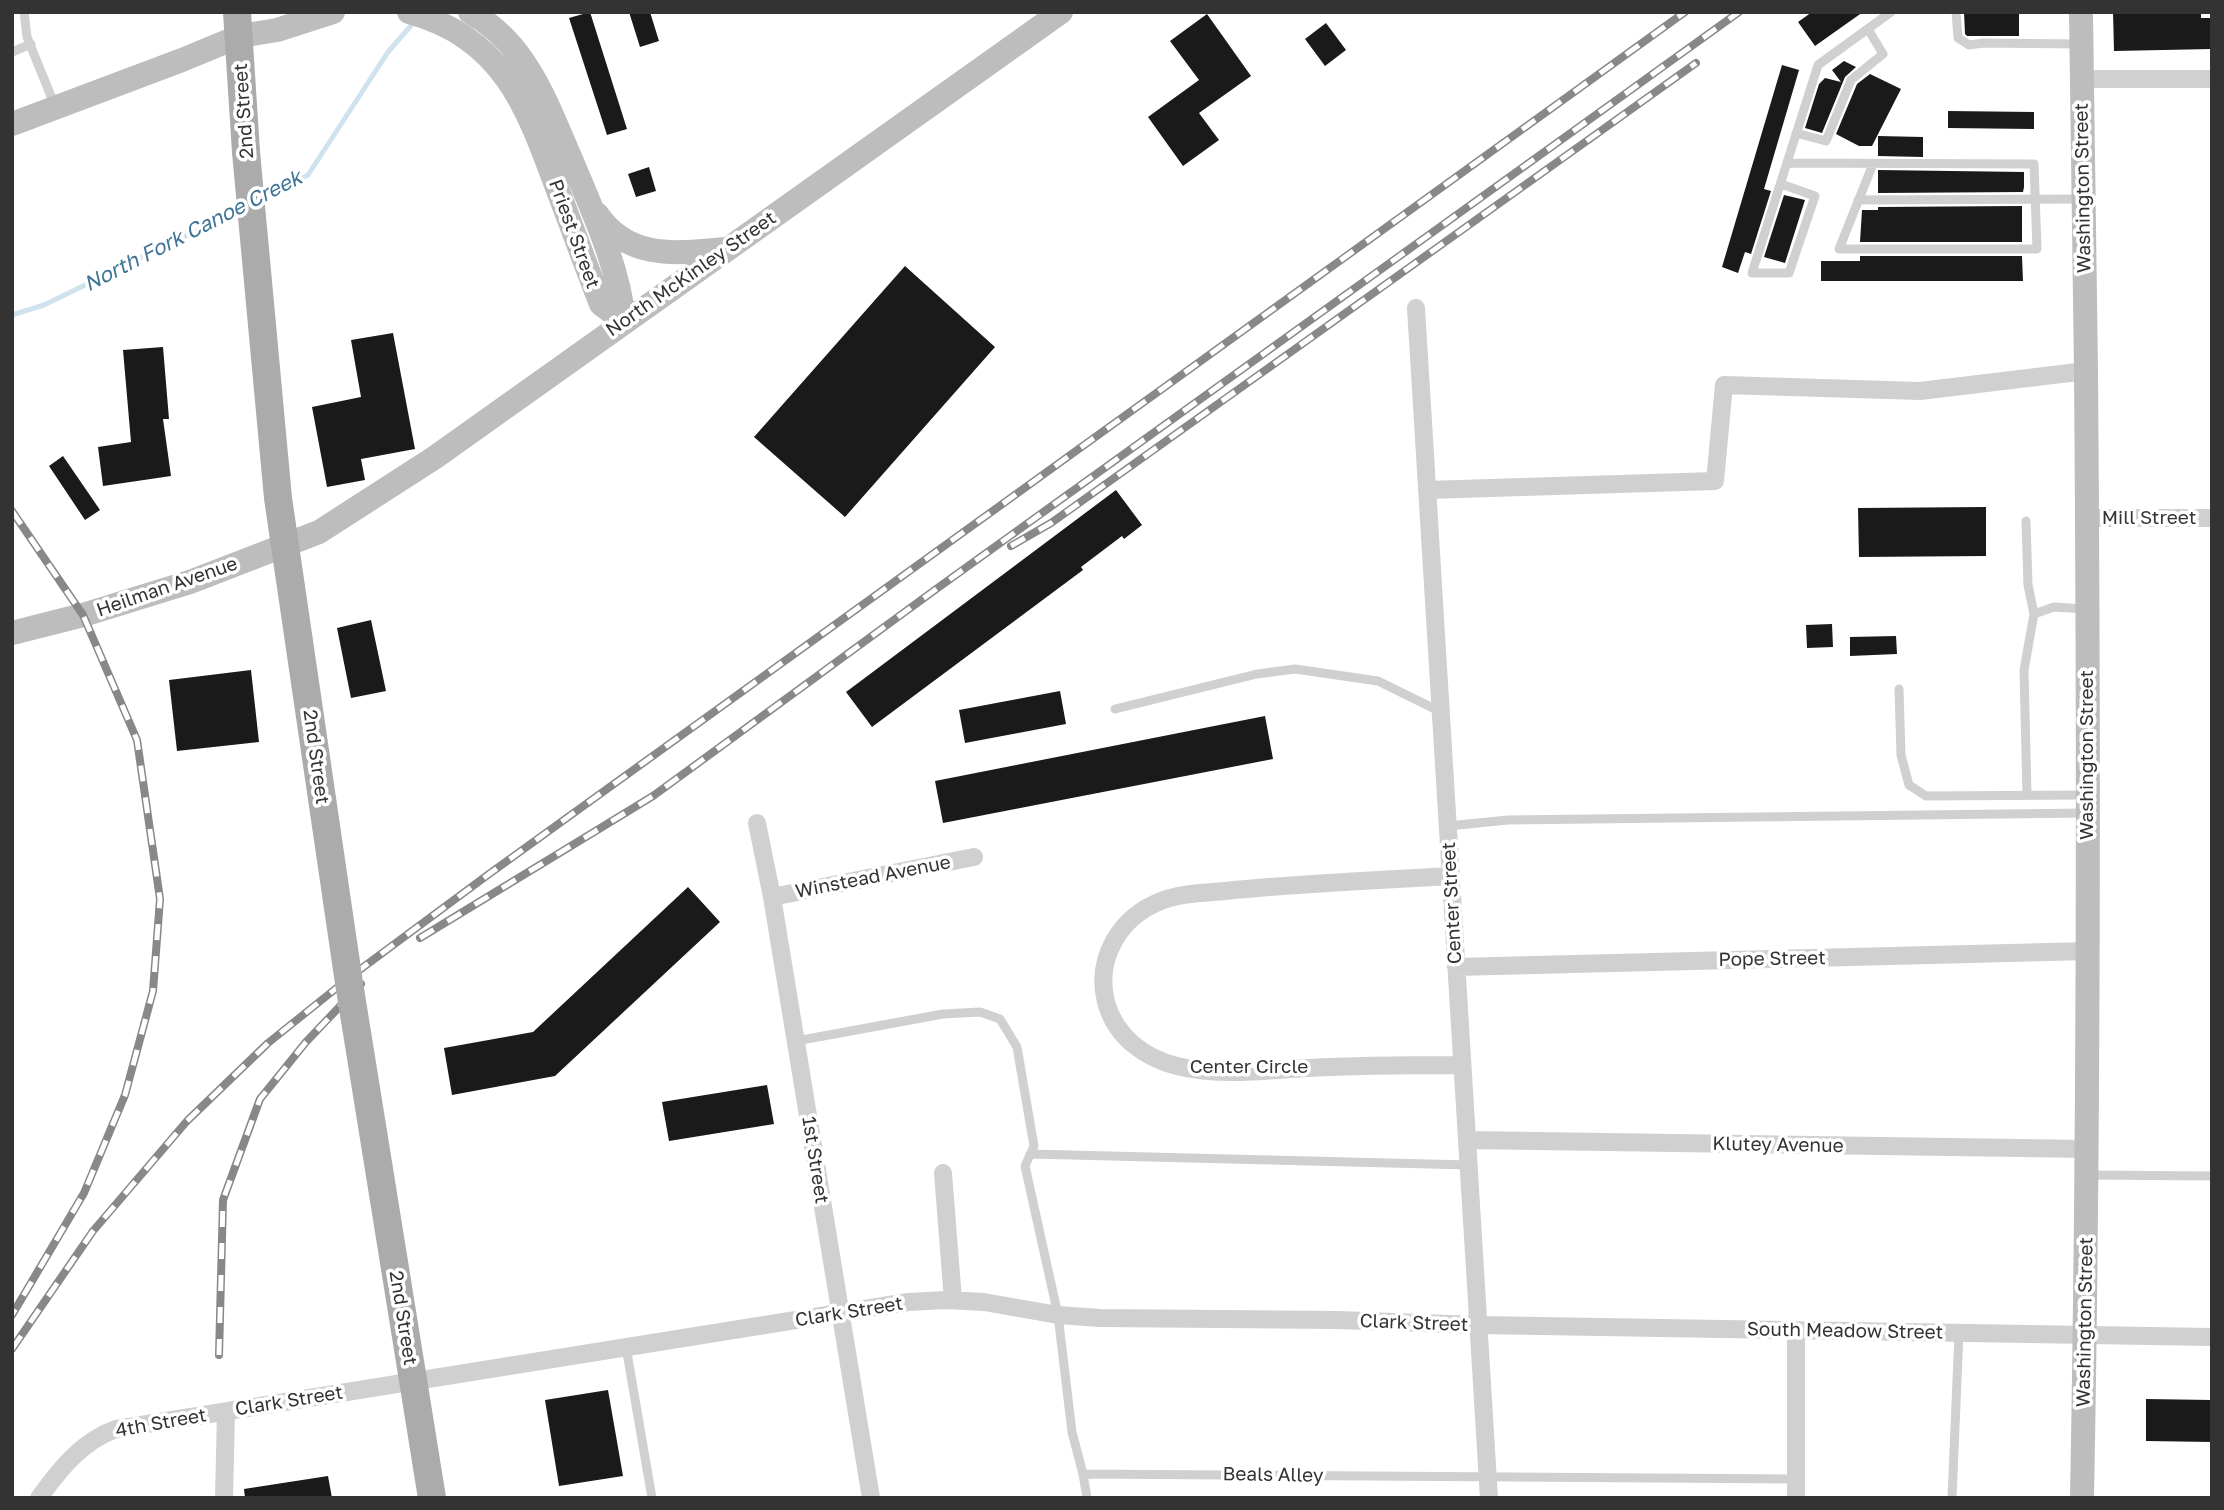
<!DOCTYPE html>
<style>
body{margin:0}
#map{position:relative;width:2224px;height:1510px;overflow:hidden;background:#fff;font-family:"Golos Text",sans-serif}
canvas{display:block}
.frame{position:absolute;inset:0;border:14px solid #333;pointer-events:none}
</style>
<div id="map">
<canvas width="2224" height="1510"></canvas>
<div class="frame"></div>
</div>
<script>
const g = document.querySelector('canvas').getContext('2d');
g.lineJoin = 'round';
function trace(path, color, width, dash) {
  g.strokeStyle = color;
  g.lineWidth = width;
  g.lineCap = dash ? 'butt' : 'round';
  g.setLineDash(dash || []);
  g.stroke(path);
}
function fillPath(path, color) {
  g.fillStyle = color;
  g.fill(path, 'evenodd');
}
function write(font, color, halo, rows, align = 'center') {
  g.font = font + ' "Golos Text",sans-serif';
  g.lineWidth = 7;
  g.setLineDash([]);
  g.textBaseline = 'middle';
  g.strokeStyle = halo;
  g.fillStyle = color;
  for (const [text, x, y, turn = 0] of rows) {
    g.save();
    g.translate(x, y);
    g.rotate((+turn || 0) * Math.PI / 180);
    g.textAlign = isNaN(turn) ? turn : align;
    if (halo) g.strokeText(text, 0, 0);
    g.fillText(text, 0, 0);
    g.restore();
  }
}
const stream = new Path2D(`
 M259,200L308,175L388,52L415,21
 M12,315L44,305L241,209`);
const building = new Path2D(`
 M590,12L627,129L607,135L569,18Z
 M629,12H650L659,41L640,47Z
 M1812,12H1863L1815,46L1798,22Z
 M1964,12H2019V36H1967L1965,34Z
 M2113,12H2201V18H2212V49L2114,51Z
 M1207,14L1251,76L1199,113L1219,140L1183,166L1148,117L1199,80L1170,41Z
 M1326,23L1346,50L1325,66L1305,39Z
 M1844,61L1856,67L1845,77L1822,133L1805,128L1819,84L1825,78L1841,82L1832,70Z
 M1782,65L1799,70L1764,189L1771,191L1751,254L1745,252L1738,273L1722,267Z
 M1870,74L1901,89L1872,146H1859L1836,134L1857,84Z
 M1948,111L2034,112V129L1948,128Z
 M1878,136L1923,137V157L1878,156Z
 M649,167L656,191L636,197L628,174Z
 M1878,170L2024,172V187L2023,192L1878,193Z
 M1784,195L1805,200L1785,263L1764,257Z
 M2022,206V242H1860L1862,210H1878V207Z
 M1860,256H2022L2023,281H1821V261H1860Z
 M905,266L995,347L845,517L754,437Z
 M393,333L415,449L361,459L365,480L327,487L312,407L361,397L351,340Z
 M163,347L169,419H163L171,476L103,486L98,447L131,442L123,350Z
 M63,456L100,510L85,520L49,466Z
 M1116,490L1142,525L1124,539L1122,536L1081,567L1083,570L872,727L846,692Z
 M1986,507V556L1859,557L1858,508Z
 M371,620L386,691L351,698L337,628Z
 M1832,624L1833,647L1807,648L1806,625Z
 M1896,636L1897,654L1850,656V637Z
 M251,670L259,742L177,751L169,680Z
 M1060,691L1066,724L965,743L959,710Z
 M1265,716L1273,759L943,823L935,781Z
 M688,887L720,922L555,1076L452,1095L444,1048L533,1032Z
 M767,1085L774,1124L669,1141L662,1102Z
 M608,1390L623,1476L559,1486L545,1400Z
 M2146,1399L2212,1400V1442L2146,1441Z
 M328,1476L332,1498H245L244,1489Z`);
const lane = new Path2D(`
 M24,12L27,37L55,106
 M1956,12L1958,38L1969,45L1983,43L2078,44
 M12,52L31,44
 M1796,133L1826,141L1851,80L1883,54L1868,29
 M1787,163L2034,164L2037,249H1839L1873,164
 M1781,184L1815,196L1789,273H1752L1818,65L1891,12
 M1858,200L2081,199
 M2026,521L2028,585L2034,614
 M1899,689L1901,755L1909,785L1926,796L2086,795
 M1115,709L1257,674L1295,669L1378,681L1441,712
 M2027,795L2024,670L2034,614L2054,607L2084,609
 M1448,826L1508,820L2086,813
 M796,1041L943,1014L980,1012L1000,1019L1017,1047L1034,1146L1025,1166L1058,1315L1072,1432L1083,1474
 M1030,1154L1469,1165
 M2088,1175L2212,1176
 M626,1347L652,1498
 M1087,1498L1083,1474L1796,1479
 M1952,1498L1959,1333`);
const street = new Path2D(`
 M2082,79H2212
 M1416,308L1489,1498
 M1427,490L1715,481L1724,385L1920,391L2086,371
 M2086,518H2212
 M757,823L772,897L871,1498
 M1451,876C1379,880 1306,883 1234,890C1211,893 1183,892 1161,901C1120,917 1095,958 1106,1002C1115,1036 1144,1058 1177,1066C1219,1077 1266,1070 1309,1068C1360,1065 1411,1065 1462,1065
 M772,897L974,857
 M1456,967L2088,951
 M1467,1140L2088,1149
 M943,1173L953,1300
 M39,1498C60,1469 82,1441 116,1429L908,1302L946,1300L984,1302L1058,1315L1100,1318L1338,1320L1478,1325L2212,1337
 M224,1498L226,1412
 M1796,1498V1330`);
const secondary = new Path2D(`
 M409,12C503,38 527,106 557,188C572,227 586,266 601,304L624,321
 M470,12C488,22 505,37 518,54C542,86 555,123 571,159C592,210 619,266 624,321
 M2081,12C2082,132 2085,251 2086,371C2089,746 2089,1122 2082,1498
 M12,124L182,60L240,36L277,30L333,12
 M597,214C629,261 677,253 726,249
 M12,633L83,615L190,582L319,532L434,458L1061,12`);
const primary = new Path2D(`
 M237,12L246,152`);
const rail = new Path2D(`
 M12,511L83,615L137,740L160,899L153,991L125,1095L84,1193L12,1315
 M1011,546L1051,523L1696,63
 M420,938L653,796L939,587L1739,12
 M12,1349L93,1231L187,1121L268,1043L354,974L489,874L1685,12
 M219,1355L223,1200L260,1099L306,1042L361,984`);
const primaryBridge = new Path2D(`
 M246,152L278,498L349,983L432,1498`);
const streetNames = [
 ["2nd Street",244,111,-94],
 ["Washington Street",2083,188,-91],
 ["Priest Street",574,234,70],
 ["North McKinley Street",691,274,-35],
 ["Mill Street",2149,518],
 ["Heilman Avenue",167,587,-19],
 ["Washington Street",2087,755,-90],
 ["2nd Street",316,757,82],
 ["Winstead Avenue",873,877,-11],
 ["Center Street",1452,903,-93],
 ["Pope Street",1772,959,-1],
 ["Center Circle",1249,1067],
 ["Klutey Avenue",1778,1145,1],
 ["1st Street",815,1160,81],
 ["Clark Street",849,1312,-9],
 ["2nd Street",403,1318,81],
 ["Washington Street",2085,1322,-89],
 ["Clark Street",1414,1323,2],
 ["South Meadow Street",1845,1331,1],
 ["Clark Street",289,1401,-9],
 ["4th Street",161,1423,-10],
 ["Beals Alley",1273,1475,1]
];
const waterNames = [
 ["North Fork Canoe Creek",193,231,-27]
];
trace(stream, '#cfe2ee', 5);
fillPath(building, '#1a1a1a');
trace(lane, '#d0d0d0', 9);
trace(street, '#d0d0d0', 18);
trace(secondary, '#bdbdbd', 24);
trace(primary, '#ababab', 28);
trace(rail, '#888', 8);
trace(rail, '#fff', 5, [16]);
trace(primaryBridge, '#ababab', 28);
write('19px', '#333', '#fff', streetNames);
write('italic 21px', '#3f7597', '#fff', waterNames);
</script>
